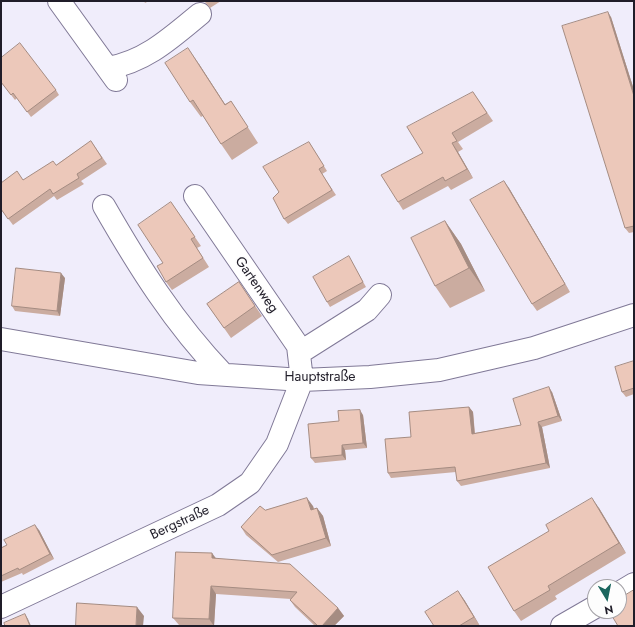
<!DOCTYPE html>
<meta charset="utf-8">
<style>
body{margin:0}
#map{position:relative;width:635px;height:627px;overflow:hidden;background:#f0edfb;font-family:Jost,sans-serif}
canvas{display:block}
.frame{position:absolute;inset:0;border:2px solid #201d29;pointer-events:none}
.north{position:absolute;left:587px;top:579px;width:40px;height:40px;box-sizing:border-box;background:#fdfdfd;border:1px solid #a5a3a8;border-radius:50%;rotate:170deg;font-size:11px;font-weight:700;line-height:16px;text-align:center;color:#201d29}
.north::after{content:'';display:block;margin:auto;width:14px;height:18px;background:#1b665e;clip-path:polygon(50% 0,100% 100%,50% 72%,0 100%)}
</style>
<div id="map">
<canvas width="635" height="627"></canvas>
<div class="frame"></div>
<div class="north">N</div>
</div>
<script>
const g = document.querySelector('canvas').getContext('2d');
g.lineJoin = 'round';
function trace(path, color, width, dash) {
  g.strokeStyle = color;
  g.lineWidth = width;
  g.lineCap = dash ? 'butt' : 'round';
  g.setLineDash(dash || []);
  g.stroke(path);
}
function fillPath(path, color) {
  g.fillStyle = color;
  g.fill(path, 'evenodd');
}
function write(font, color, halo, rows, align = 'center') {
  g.font = font + ' Jost,sans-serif';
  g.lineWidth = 3;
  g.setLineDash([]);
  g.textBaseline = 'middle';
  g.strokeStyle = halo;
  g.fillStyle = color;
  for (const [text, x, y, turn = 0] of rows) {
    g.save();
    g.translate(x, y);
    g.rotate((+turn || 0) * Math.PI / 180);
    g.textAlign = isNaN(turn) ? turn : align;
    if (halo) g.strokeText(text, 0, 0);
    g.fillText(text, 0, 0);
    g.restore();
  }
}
const minor = new Path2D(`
 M59,1L116,80
 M108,68C145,62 171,38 200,14
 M104,206C139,267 174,323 223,374
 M1,339L198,373L302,380L370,377L439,370L534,348L634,315
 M299,353L367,310L380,295
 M619,593L634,584
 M1,607L218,505L250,483L277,444L302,380L298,346L195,196
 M562,626L595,607`);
const wall = new Path2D(`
 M144,1H149L145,3Z
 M198,1H221L210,8L205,2H199Z
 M611,17L634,90V232L629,233L625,228Z
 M199,64L225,104L231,101L258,143L232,160L221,144L203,116L201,117L190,102Z
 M1,82L56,90L59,95L31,117L17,98L15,100Z
 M473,92L493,121L458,142L463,149L458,152L473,178L451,190L448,186L403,210L398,202L423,153Z
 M91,141L107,164L81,181L84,184L57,200L54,196L13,225L1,209L23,180L56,165Z
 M309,142L327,171L322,174L336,195L288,224L284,219L279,192Z
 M509,188L570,292L537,311L532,304Z
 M171,202L201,246L197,248L209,267L172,290L166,282L163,263Z
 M445,221L461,244L485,291L450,308L435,286Z
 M352,262L366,287L330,307L327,302Z
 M65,278L60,316L15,311L12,306Z
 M239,282L262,316L231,338L207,304Z
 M634,361V394L626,397L622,392Z
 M552,392L562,421L542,427L550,468L461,486L457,481L456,472L391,478L388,473L411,437L469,407L473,412L475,433L521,425Z
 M363,415L367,448L345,450L346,460L315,463L311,458L339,421Z
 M313,506L314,509L317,508L323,516L331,546L278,562L246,535L241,527L265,510Z
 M599,508L626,553L555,596L557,599L521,621L514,611Z
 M39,530L54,559L23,575L22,573L1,582V548Z
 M216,558L338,608L344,616L334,626H315L295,607L290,600L291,599L216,594L214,626L179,625L173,618Z
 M458,591L465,601L480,626H434Z`);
const shadedWall = new Path2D(`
 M608,12L611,17L634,90V96Z
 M188,48L199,64L235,120L225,105Z
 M452,143L458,152L473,178L467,169Z
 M504,181L509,188L570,292L565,284Z
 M445,221L461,244L485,291L469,268Z
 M61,273L65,278L60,316L57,311Z
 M549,387L552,392L562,421L558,416Z
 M469,407L473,412L475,439L472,434Z
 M360,410L363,415L367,448L363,443Z
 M538,422L542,427L550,468L546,463Z
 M342,445L345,450L346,460L342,455Z
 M307,498L313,506L316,518L311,510Z
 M592,498L599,508L626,553L619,543Z
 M317,508L323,516L331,546L326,538Z
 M35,525L39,530L54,559L50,554Z
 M212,553L218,561L212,558Z
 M211,586L216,594L214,626L209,619Z
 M458,591L465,601L480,626L474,617Z
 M137,607L144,616L143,626H136Z
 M338,608L344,616L334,626H322Z
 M25,614L28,619L31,626H30Z`);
const building = new Path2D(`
 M608,12L634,96V226L625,228L562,26Z
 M20,43L56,90L27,112L13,93L11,95L1,82V58Z
 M188,48L225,105L231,101L248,127L221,144L193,100L190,102L165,63Z
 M473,92L487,113L452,133L457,141L452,143L467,169L445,181L443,177L398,202L381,175L423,153L407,127Z
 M91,141L102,158L77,174L79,178L53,194L50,189L8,219L1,209V183L17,171L23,180L53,161L56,165Z
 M309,142L324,166L319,169L332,190L284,219L273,198L279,192L263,167Z
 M504,181L565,284L532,304L470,200Z
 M171,202L195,237L191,239L203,258L166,282L157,266L163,263L138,225Z
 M445,221L469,268L435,286L411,238Z
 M349,256L363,282L327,302L313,277Z
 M16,268L61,273L57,311L12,306Z
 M239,282L255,306L224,328L207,304Z
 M634,361V388L622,392L615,367Z
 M549,387L558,416L538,422L546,463L457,481L455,467L388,473L385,439L411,437L409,412L469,407L472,434L521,425L513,399Z
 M360,410L363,443L342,445V455L311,458L308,424L339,421L338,411Z
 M307,498L311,510L317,508L326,538L272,555L241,527L260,506L265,510Z
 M592,498L619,543L548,586L550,590L514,611L488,567L549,531L546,525Z
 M35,525L50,554L19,570L18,568L1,576V548L7,545L4,540Z
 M176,552L212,553V558L290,564L338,608L322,626H318L290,600L297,592L211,586L209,619L173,618Z
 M634,590V626H618L609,611H619V599Z
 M458,591L474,617L459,626H434L425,612Z
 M77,603L137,607L136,626H76Z
 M25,614L30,626H5L4,623Z`);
const streetNames = [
 ["Gartenweg",256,285,55],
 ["Hauptstraße",320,378],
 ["Bergstraße",180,523,-25]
];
trace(minor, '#807997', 24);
trace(minor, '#fff', 22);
fillPath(wall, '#cbaca0');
fillPath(shadedWall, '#a58c82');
fillPath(building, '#ecc8ba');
trace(building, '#a58c82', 1);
write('14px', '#201d29', '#fdfdfd', streetNames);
</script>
